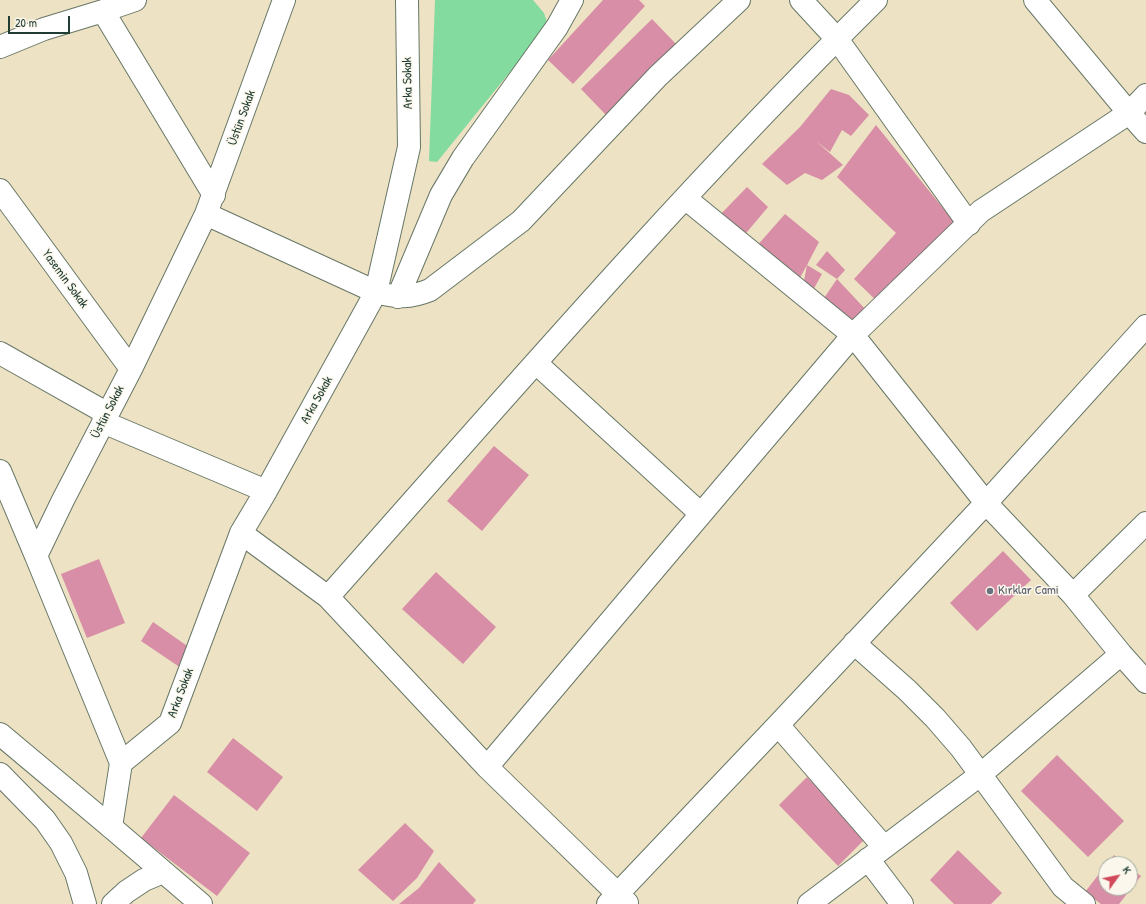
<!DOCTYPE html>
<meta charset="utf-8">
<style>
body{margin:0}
#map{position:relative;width:1146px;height:904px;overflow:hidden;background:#ede2c3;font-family:"Patrick Hand",sans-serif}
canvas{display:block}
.north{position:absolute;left:1098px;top:856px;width:40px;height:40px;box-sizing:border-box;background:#fbf7ec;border:1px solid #a3ada2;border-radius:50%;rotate:57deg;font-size:11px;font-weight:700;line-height:16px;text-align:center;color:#1f3d34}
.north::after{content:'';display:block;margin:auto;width:14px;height:18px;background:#d1495b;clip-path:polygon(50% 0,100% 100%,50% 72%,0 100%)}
.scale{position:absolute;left:8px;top:16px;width:62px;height:18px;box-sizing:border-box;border:2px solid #1f3d34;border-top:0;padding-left:5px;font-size:12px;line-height:14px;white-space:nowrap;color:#1f3d34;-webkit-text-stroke:3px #fbf7ec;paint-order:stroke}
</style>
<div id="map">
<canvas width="1146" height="904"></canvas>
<div class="north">K</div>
<div class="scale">20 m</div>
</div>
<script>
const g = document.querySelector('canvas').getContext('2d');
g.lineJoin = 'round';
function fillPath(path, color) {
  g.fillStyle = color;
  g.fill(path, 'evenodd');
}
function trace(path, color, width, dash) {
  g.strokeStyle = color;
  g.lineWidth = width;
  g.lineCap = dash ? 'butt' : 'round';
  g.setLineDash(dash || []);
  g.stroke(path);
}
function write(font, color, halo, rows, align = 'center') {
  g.font = font + ' "Patrick Hand",sans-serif';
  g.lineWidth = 3;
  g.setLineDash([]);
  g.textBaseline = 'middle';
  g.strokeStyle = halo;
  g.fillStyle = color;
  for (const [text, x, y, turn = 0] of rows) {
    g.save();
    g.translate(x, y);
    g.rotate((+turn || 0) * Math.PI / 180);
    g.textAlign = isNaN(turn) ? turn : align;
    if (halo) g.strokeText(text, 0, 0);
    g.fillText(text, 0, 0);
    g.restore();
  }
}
const green = new Path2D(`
 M435,0H533L544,13L548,25L437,162L429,161Z`);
const building = new Path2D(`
 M603,0H639L645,6L573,84L548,60Z
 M652,19L677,45L606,115L581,89Z
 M831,89L849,95L869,115L851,136L842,130L830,152L816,141L843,165L822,180L805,173L787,185L762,164L800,127Z
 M876,125L955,223L883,307L854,279L896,233L837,177Z
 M747,187L768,207L742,238L718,217Z
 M785,214L819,242L807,265L822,274L812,292L803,286L807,265L797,283L755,248Z
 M827,251L845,270L837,279L867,311L853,335L818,307L837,279L816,265Z
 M494,446L529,475L482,531L447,501Z
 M1003,551L1031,580L977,631L950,603Z
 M99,559L125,623L87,638L61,574Z
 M436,572L496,627L463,664L402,609Z
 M153,622L193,650L181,668L141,641Z
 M233,738L283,777L257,811L207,772Z
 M1057,755L1124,821L1088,857L1021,791Z
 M807,777L866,838L838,866L779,805Z
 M174,795L250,853L217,896L141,838Z
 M405,823L434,851L417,878L393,901L358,870Z
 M958,850L1002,893L991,904H954L930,880Z
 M1114,855L1125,864H1107Z
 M439,862L476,900L473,904H399L419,888Z
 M1106,865V888H1130V868L1141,876L1119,904H1101L1085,892Z`);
const street = new Path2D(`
 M801,0L837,39L969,224
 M1035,0L1129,113L1146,132
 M103,11L214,195
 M0,47L44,29L103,11L135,0
 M0,190L131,369
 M685,198L853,335L986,503L1073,595L1121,654L1146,682
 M206,214L376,292C397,298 410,298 430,290L521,221L658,76L739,0
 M398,297L441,195L463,158L557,27L572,0
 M0,353L108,414
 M536,363L701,514
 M103,422L266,491
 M0,471L36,556
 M241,533L328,597L487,767L627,903
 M1073,595L1146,523
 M328,597C507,395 684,190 876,0
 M854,643L907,690L935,718L961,748L1063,887L1084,904
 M778,725L884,847
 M121,763L170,723L241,533L266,491L376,292L409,147L407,0
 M487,767L701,514L853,335L981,211L1129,113L1146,95
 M111,827L121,763L36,556L63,500L131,369L206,214L284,0
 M868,859L902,904
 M608,904L778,725L986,503L1146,326
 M809,904L980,775L1121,654`);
const secondary = new Path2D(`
 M0,734L111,827L201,904
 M0,774L45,820L61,843L76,873L85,904
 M113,904L126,892L144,880L163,872`);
const markers = [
 [990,591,4,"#6b7280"]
];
const streetNames = [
 ["Arka Sokak",408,83,-91],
 ["Üstün Sokak",242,118,-70],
 ["Yasemin Sokak",65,279,54],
 ["Arka Sokak",317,400,-61],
 ["Üstün Sokak",108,412,-63],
 ["Arka Sokak",181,693,-69]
];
const worshipNames = [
 ["Kırklar Cami",998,591]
];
fillPath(green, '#83db9f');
fillPath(building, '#d78ea6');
trace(street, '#677766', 24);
trace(secondary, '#677766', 24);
trace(street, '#fff', 22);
trace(secondary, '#fff', 22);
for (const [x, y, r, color] of markers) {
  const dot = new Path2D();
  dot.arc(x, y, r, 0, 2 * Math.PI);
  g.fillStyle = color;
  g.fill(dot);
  trace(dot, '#fbf7ec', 1.5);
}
write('13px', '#1f3d34', '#fbf7ec', streetNames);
write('13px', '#5b616d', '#fbf7ec', worshipNames, 'left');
</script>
